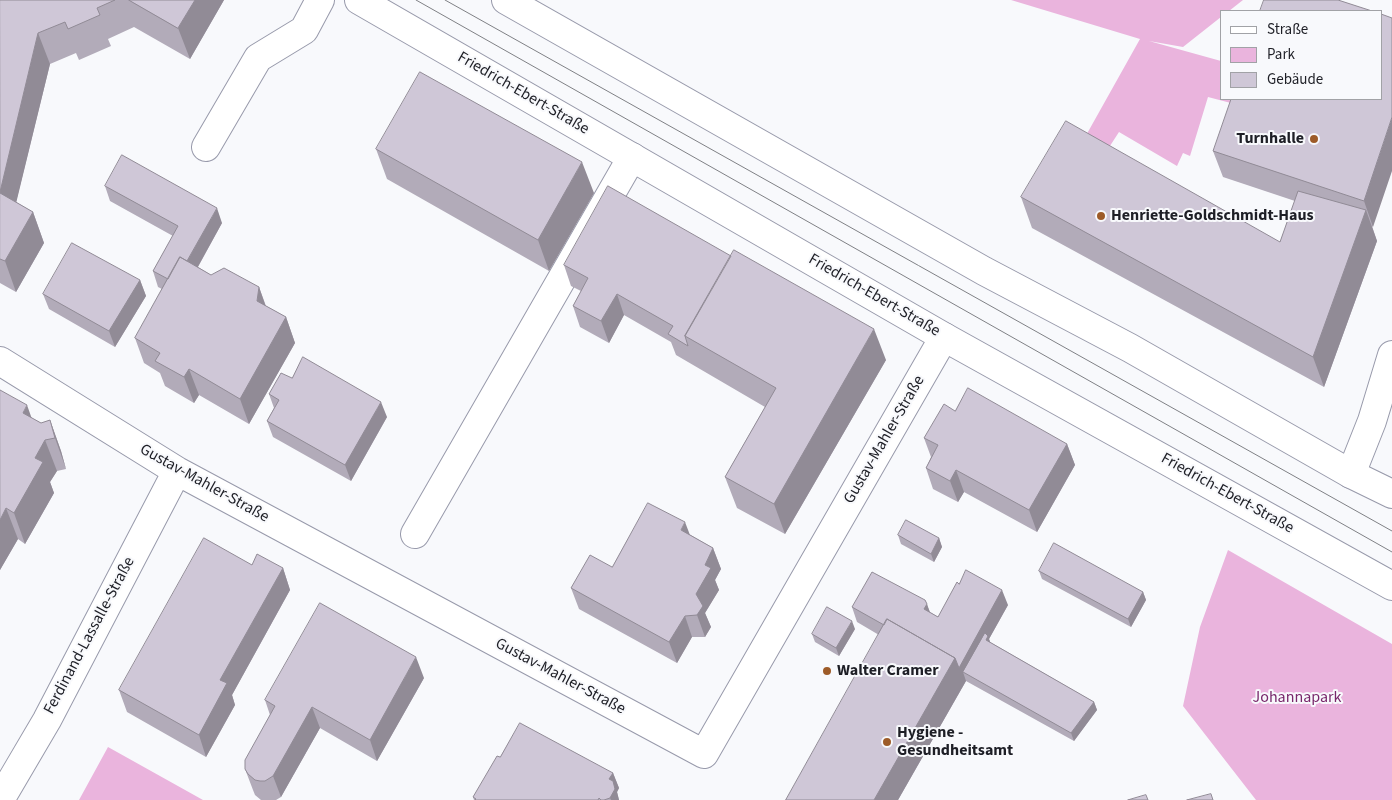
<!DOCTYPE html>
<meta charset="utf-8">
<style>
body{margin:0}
#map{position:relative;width:1392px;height:800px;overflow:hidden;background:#f8f9fc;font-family:"Source Sans 3",sans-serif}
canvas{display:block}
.legend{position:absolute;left:1220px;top:10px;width:162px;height:90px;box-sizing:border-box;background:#f8f9fc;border:1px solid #a1a2a6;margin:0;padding:6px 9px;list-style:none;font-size:15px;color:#1e1f26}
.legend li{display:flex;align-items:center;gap:10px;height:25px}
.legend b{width:25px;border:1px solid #a1a2a6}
</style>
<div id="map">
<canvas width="1392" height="800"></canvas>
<ul class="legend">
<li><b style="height:6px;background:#fff"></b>Straße</li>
<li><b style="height:14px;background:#eab4dd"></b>Park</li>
<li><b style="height:14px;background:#cfc7d7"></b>Gebäude</li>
</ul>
</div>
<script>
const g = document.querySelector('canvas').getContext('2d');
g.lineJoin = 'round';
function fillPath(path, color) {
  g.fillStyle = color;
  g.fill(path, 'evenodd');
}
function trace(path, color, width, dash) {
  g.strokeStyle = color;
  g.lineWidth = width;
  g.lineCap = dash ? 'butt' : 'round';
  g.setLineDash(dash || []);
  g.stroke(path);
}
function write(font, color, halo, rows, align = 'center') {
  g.font = font + ' "Source Sans 3",sans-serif';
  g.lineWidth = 4;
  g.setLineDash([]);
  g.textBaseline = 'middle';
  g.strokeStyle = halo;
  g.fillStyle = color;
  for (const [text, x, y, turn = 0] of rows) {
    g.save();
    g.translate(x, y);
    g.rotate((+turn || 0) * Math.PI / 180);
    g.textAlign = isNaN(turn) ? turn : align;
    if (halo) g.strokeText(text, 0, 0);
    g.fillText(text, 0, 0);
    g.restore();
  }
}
const green = new Path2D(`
 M1011,0H1243L1229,11H1221V17L1183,47L1149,41L1221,61V99H1249L1246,107L1208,97L1190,156L1183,153L1177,166L1119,132L1106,152L1084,139L1140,39Z
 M1228,550L1392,644V800H1256L1183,706L1200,627Z
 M108,747L203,800H79Z`);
const minor = new Path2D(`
 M206,147L258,58L304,30L320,0
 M0,361L177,471L704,754L944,337
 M1351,474L1372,421L1392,355
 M415,534L632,157
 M0,800L47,720L177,471`);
const major = new Path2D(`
 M359,0L944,337L1392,586
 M506,0L984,271L1130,348L1351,474L1392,494`);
const tram = new Path2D(`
 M416,0L1392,552
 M445,0L1392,531`);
const wall = new Path2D(`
 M0,0H224L190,59L134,27L108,39L111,46L79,60L76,53L50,64L16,202L33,212L44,243L16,292L0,283Z
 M1381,99L1373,227L1372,226L1377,241L1324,387L1032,228L1021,197L1280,242L1295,201L1223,177L1213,151Z
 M376,149L594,193L549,271L387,179Z
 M105,186L222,223L198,267L211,275L259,287L266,306L286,317L295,343L249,424L199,395L194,403L165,386L160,373L144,363L135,338L162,289L158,287L153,271L173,236L110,201Z
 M564,265L886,360L785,534L737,508L725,477L765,407L676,355L671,342L624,315L609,343L580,327L573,306L581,291L571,286Z
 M140,280L146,296L115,347L49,309L43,294Z
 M292,378L387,417L351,481L273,437L267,421L274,408L269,394Z
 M0,390L32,418L41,423L50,420L61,451L66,469L57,471L50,482L54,493L25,544L18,539L0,570Z
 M955,411L1067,444L1075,465L1037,532L964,492L958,502L933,489L926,468L931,457L924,438Z
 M689,534L713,548L721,569L715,580L719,590L705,613L711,627L705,637H692L677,663L579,609L571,588L612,567Z
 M898,535L939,538L942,547L934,562L901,544Z
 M252,565L283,568L290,590L232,695L235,705L206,757L127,712L119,690Z
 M1039,571L1143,592L1146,600L1131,627L1042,579Z
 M959,584L1008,605L989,639L990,642L1094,702L1097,710L1074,741L966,681L898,800H786L879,635L857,622L852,607L925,600L930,612L938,617Z
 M855,629L839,656L815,642L812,634Z
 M424,678L377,761L320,728L281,797L276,800H261L255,795L253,790L245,769L270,715L265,700Z
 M500,757L613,773L619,788L617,792L619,800H474L473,797Z`);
const shadedWall = new Path2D(`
 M195,0H224L190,59L178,28Z
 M38,33L50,64L11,224L0,192Z
 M1392,117V171L1373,227L1364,201Z
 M582,162L594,193L549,271L538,240Z
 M217,208L222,223L180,299L175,283Z
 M1366,210L1377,241L1324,387L1313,357Z
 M33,212L44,243L16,292L5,261Z
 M140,280L146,296L115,347L109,331Z
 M259,287L268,313L257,301Z
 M617,294L624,315L609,343L601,321Z
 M286,317L295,343L249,424L240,399Z
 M874,329L886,360L785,534L774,504Z
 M189,369L199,395L194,403L184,377Z
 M381,402L387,417L351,481L345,465Z
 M27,405L38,436L23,413Z
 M50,420L61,451L66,469L55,438Z
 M45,440L57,471L50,482L54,493L25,544L14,513L35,458Z
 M1067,444L1075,465L1037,532L1029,510Z
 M956,470L964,492L958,502L950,481Z
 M6,508L18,539L0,570V520Z
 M685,522L693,543L681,530Z
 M939,538L942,547L934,562L931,554Z
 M713,548L721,569L715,580L719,590L705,613L711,627L705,637L697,615L696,594L705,565Z
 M283,568L290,590L232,695L235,705L206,757L199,735L220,680Z
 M1002,590L1008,605L989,639L991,644L963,672L966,681L898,800H874L955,658Z
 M1143,592L1146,600L1131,627L1128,619Z
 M927,604L932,619L924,609Z
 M685,616L692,637L677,663L669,642Z
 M852,621L855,629L839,656L836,648Z
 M416,657L424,678L377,761L370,740Z
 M1094,702L1097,710L1074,741L1071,733Z
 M312,707L320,728L281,797L273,776Z
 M613,773L619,788L617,792L619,800H611L610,798L609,779Z`);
const building = new Path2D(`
 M0,0H115L97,8L100,15L68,29L65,22L38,33L0,192Z
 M129,0H195L178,28Z
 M1264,0H1338L1372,11H1260Z
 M1381,14L1392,18V117L1364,201L1213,151L1231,99H1381Z
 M420,72L582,162L538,240L376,149Z
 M1066,121L1280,242L1298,191L1366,210L1313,357L1021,197Z
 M122,155L217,208L187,261L180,257L168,279L153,271L178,226L105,186Z
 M608,186L731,256L685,336L688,346L668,334L673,326L617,294L601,321L573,306L588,278L564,265Z
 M0,193L33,212L5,261L0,259Z
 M72,243L140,280L109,331L43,294Z
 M734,250L874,329L774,504L725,477L776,388L685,336Z
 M180,257L211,275L224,268L259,287L257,301L286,317L240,399L189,369L184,377L155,361L160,353L135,338Z
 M303,357L381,402L345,465L267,421L279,400L269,394L281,373L292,378Z
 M968,388L1067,444L1029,510L956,470L950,481L926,468L938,445L924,438L944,404L955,411Z
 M0,390L27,405L23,413L41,423L50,420L55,438L45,440L35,458L43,462L14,513L6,508L0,520Z
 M648,503L685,522L681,530L713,548L705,565L711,568L696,594L703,606L697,615L685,616L669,642L571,588L590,555L612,567Z
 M906,520L939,538L931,554L898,535Z
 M204,538L252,565L257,554L283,568L220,680L227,683L199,735L119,690Z
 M1054,543L1143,592L1128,619L1039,571Z
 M966,570L1002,590L959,668L955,658L887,619L884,625L852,607L872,572L925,600L927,604L924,609L938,617L957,582L959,584Z
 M320,603L416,657L370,740L312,707L273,776L265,781H260L255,780L248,774L245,769V760L275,706L265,700Z
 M827,607L852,621L836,648L812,634Z
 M887,619L955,658L874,800H786Z
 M985,633L988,636L986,640L1094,702L1071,733L963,672Z
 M520,723L613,773L609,779L613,781L615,789L610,798L604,800H601L599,798L598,800H475L476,799L473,797L497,756L500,757Z
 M1211,794L1213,800H1187Z
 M1146,795L1148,800H1128Z`);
const markers = [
 [1314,139,5,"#9d5b28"],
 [1101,216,5,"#9d5b28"],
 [827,671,5,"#9d5b28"],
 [887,742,5,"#9d5b28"]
];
const streetNames = [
 ["Friedrich-Ebert-Straße",523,94,30],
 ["Friedrich-Ebert-Straße",874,296,30],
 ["Gustav-Mahler-Straße",885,440,-60],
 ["Gustav-Mahler-Straße",204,484,29],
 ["Friedrich-Ebert-Straße",1227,494,29],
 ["Ferdinand-Lassalle-Straße",90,636,-62],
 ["Gustav-Mahler-Straße",560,677,28]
];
const poiNames = [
 ["Turnhalle",1304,139,"right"],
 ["Henriette-Goldschmidt-Haus",1111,216],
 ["Walter Cramer",837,671],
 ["Hygiene -",897,733],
 ["Gesundheitsamt",897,751]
];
const parkNames = [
 ["Johannapark",1297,698]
];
fillPath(green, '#eab4dd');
trace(minor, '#989aab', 30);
trace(major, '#989aab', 30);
trace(minor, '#fff', 28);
trace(major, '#fff', 28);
trace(tram, '#7f8085', 1);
fillPath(wall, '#b2abb9');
fillPath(shadedWall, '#918b96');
fillPath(building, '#cfc7d7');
trace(building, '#918b96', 1);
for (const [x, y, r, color] of markers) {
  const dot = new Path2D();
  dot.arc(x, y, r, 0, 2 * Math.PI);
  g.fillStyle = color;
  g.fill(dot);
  trace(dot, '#f8f9fc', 2);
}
write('16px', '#1e1f26', '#f8f9fc', streetNames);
write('bold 16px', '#1e1f26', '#f8f9fc', poiNames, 'left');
write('16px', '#78276b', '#f8f9fc', parkNames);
</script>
